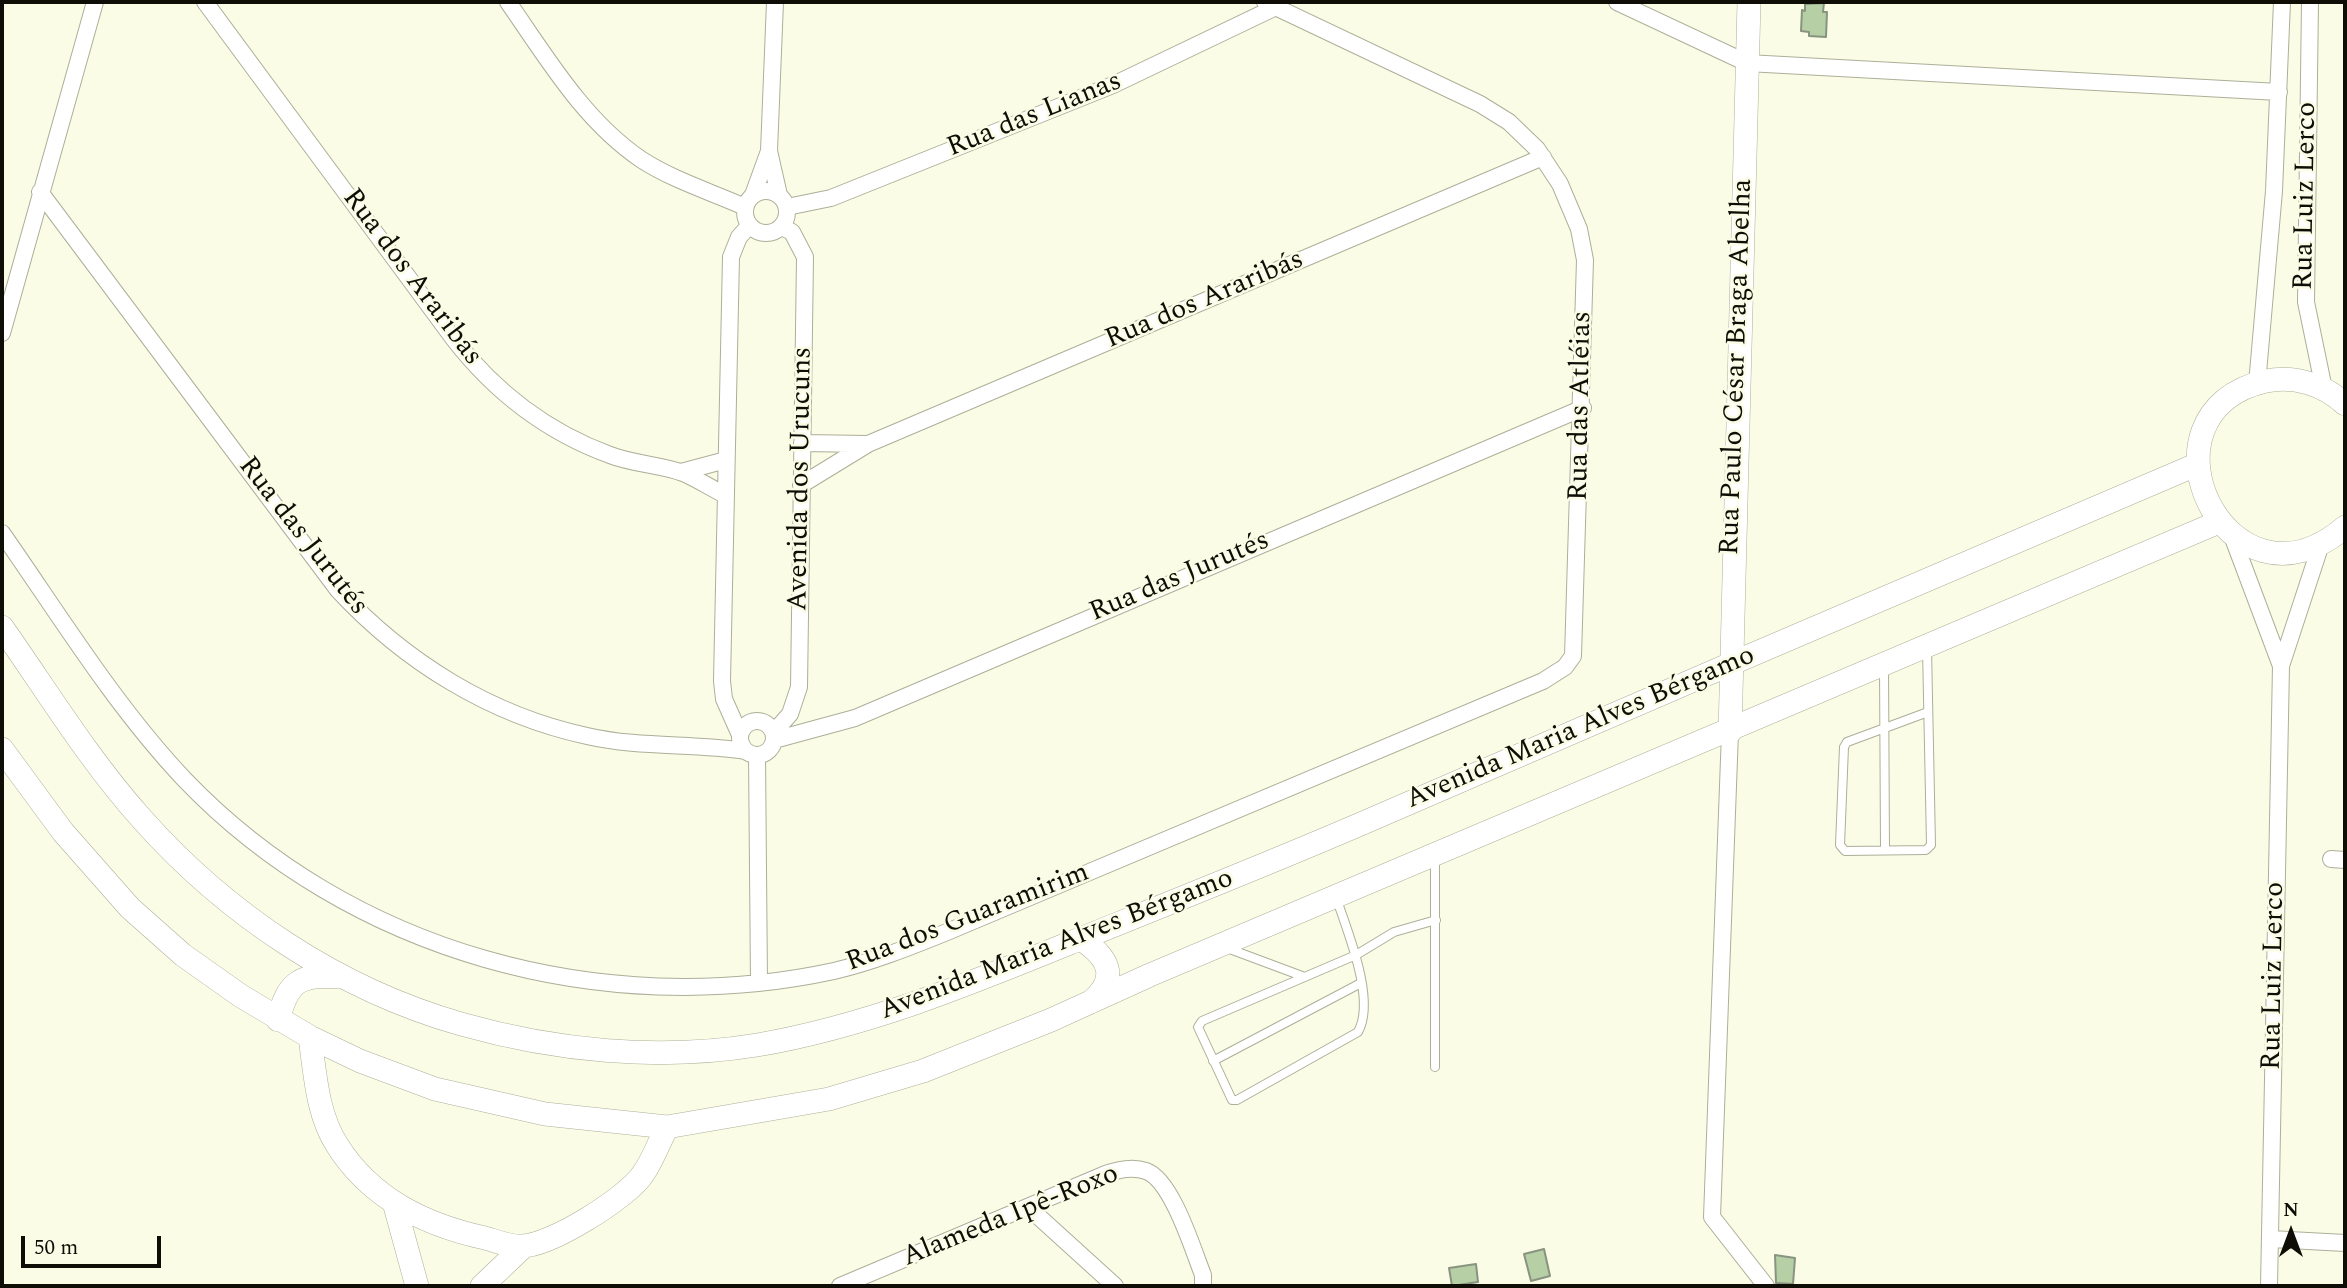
<!DOCTYPE html>
<meta charset="utf-8">
<style>
body{margin:0}
#map{position:relative;width:2347px;height:1288px;overflow:hidden;background:#fafce5;font-family:Spectral,serif}
canvas{display:block}
.frame{position:absolute;inset:0;border:4px solid #0e0e07;pointer-events:none}
.north{position:absolute;left:2256px;top:1197px;width:70px;height:70px;-webkit-text-stroke:5px #fafce5;paint-order:stroke;rotate:0deg;font-size:19px;font-weight:700;line-height:28px;text-align:center;color:#0e0e07}
.north::after{content:'';display:block;margin:auto;width:24px;height:32px;background:#0e0e07;clip-path:polygon(50% 0,100% 100%,50% 72%,0 100%)}
.scale{position:absolute;left:21px;top:1236px;width:140px;height:32px;box-sizing:border-box;border:4px solid #0e0e07;border-top:0;padding-left:9px;font-size:21px;line-height:24px;white-space:nowrap;color:#0e0e07;-webkit-text-stroke:5px #fafce5;paint-order:stroke}
</style>
<div id="map">
<canvas width="2347" height="1288"></canvas>
<div class="frame"></div>
<div class="north">N</div>
<div class="scale">50 m</div>
</div>
<script>
const g = document.querySelector('canvas').getContext('2d');
g.lineJoin = 'round';
function fillPath(path, color) {
  g.fillStyle = color;
  g.fill(path, 'evenodd');
}
function trace(path, color, width, dash) {
  g.strokeStyle = color;
  g.lineWidth = width;
  g.lineCap = dash ? 'butt' : 'round';
  g.setLineDash(dash || []);
  g.stroke(path);
}
function write(font, color, halo, rows, align = 'center') {
  g.font = font + ' Spectral,serif';
  g.lineWidth = 5;
  g.setLineDash([]);
  g.textBaseline = 'middle';
  g.strokeStyle = halo;
  g.fillStyle = color;
  for (const [text, x, y, turn = 0] of rows) {
    g.save();
    g.translate(x, y);
    g.rotate((+turn || 0) * Math.PI / 180);
    g.textAlign = isNaN(turn) ? turn : align;
    if (halo) g.strokeText(text, 0, 0);
    g.fillText(text, 0, 0);
    g.restore();
  }
}
const building = new Path2D(`
 M1824,3L1823,12H1827L1826,37L1809,36V32L1801,31L1802,10L1805,11V4Z
 M1544,1249L1550,1276L1531,1281L1524,1254Z
 M1775,1255L1795,1258L1793,1284L1776,1283Z
 M1476,1264L1478,1282L1452,1286L1449,1268Z`);
const lane = new Path2D(`
 M1927,648L1931,845L1926,850L1845,851L1840,845L1844,747L1847,742L1928,712
 M1884,666L1885,850
 M1435,859V1067
 M1337,900C1348,933 1376,1000 1358,1032L1237,1100H1232L1198,1027L1202,1021L1356,955L1394,932L1436,920
 M1227,948L1302,976
 M1213,1061L1361,983`);
const street = new Path2D(`
 M205,2L453,338C494,391 547,432 610,455C633,464 662,465 683,473C697,479 711,488 725,495
 M508,2C547,58 584,121 642,160C673,180 711,192 745,207
 M775,2L769,151L779,195
 M1617,2L1747,63L2279,92
 M2310,2L2306,302L2324,389
 M745 212a21 21 0 1 1 42 0a21 21 0 1 1-42 0Z
 M40,192L338,590C405,662 490,715 587,736C639,748 693,743 746,751
 M753,195L769,151
 M787,207L831,198L1113,85L1276,7
 M2,333L95,2
 M2257,384L2274,191L2282,2
 M802,443L868,444
 M681,472L726,460
 M801,485L868,444L1543,157
 M2,533C60,616 115,706 185,780C350,952 602,1021 834,971C872,962 910,947 947,932L1543,681L1565,667L1573,656L1585,260L1579,229L1560,184L1537,149L1509,122L1480,104L1265,2
 M2231,533L2281,666
 M740 738a17 17 0 1 1 34 0a17 17 0 1 1-34 0Z
 M774,732L790,714L799,687L805,257L792,232L782,227
 M1730,732L1712,1217L1766,1286
 M740,735L724,699L722,681L731,257L739,237L749,226
 M774,740L855,718L1583,408
 M757,755L759,983
 M2331,859L2345,860
 M1028,1207L1115,1286
 M2271,1239L2345,1243
 M840,1286L1103,1175C1116,1170 1132,1166 1146,1171C1172,1180 1193,1250 1203,1275V1286
 M2269,1286L2281,666L2321,544`);
const secondary = new Path2D(`
 M2345,404C2324,385 2295,375 2266,381C2126,413 2228,627 2345,527
 M2,627C47,691 89,760 141,818C226,914 338,989 461,1024C556,1051 659,1061 757,1045C868,1026 972,983 1075,941C1172,902 1268,864 1363,823C1641,702 1919,583 2198,464
 M1730,732L1749,2
 M2,749L63,832L130,908L183,955L241,996L310,1037L360,1061L435,1089L545,1114L667,1127L829,1099L923,1071L1051,1020L1150,975L2219,522
 M1081,939C1108,957 1120,977 1091,1002
 M278,1020C288,981 300,974 338,977
 M310,1037C315,1073 317,1114 337,1145C371,1199 425,1225 485,1238C496,1241 510,1247 522,1246C550,1246 627,1198 643,1174C653,1160 659,1142 667,1127
 M395,1206L417,1286
 M482,1286L523,1247`);
const streetNames = [
 ["Rua das Lianas",1035,116,-22],
 ["Rua Luiz Lerco",2307,196,-89],
 ["Rua dos Araribás",411,278,53],
 ["Rua dos Araribás",1205,301,-23],
 ["Rua Paulo César Braga Abelha",1738,367,-88],
 ["Rua das Atléias",1582,406,-89],
 ["Avenida dos Urucuns",802,479,-89],
 ["Rua das Jurutés",302,537,52],
 ["Rua das Jurutés",1180,578,-23],
 ["Avenida Maria Alves Bérgamo",1581,729,-23],
 ["Rua dos Guaramirim",968,919,-21],
 ["Avenida Maria Alves Bérgamo",1057,946,-21],
 ["Rua Luiz Lerco",2275,976,-89],
 ["Alameda Ipê-Roxo",1011,1217,-22]
];
fillPath(building, '#b6cfa5');
trace(building, '#889380', 2);
trace(lane, '#adaf99', 10);
trace(street, '#adaf99', 18);
trace(secondary, '#adaf99', 24);
trace(lane, '#fff', 8);
trace(street, '#fff', 16);
trace(secondary, '#fff', 23);
write('28px', '#0e0e07', '#fafce5', streetNames);
</script>
